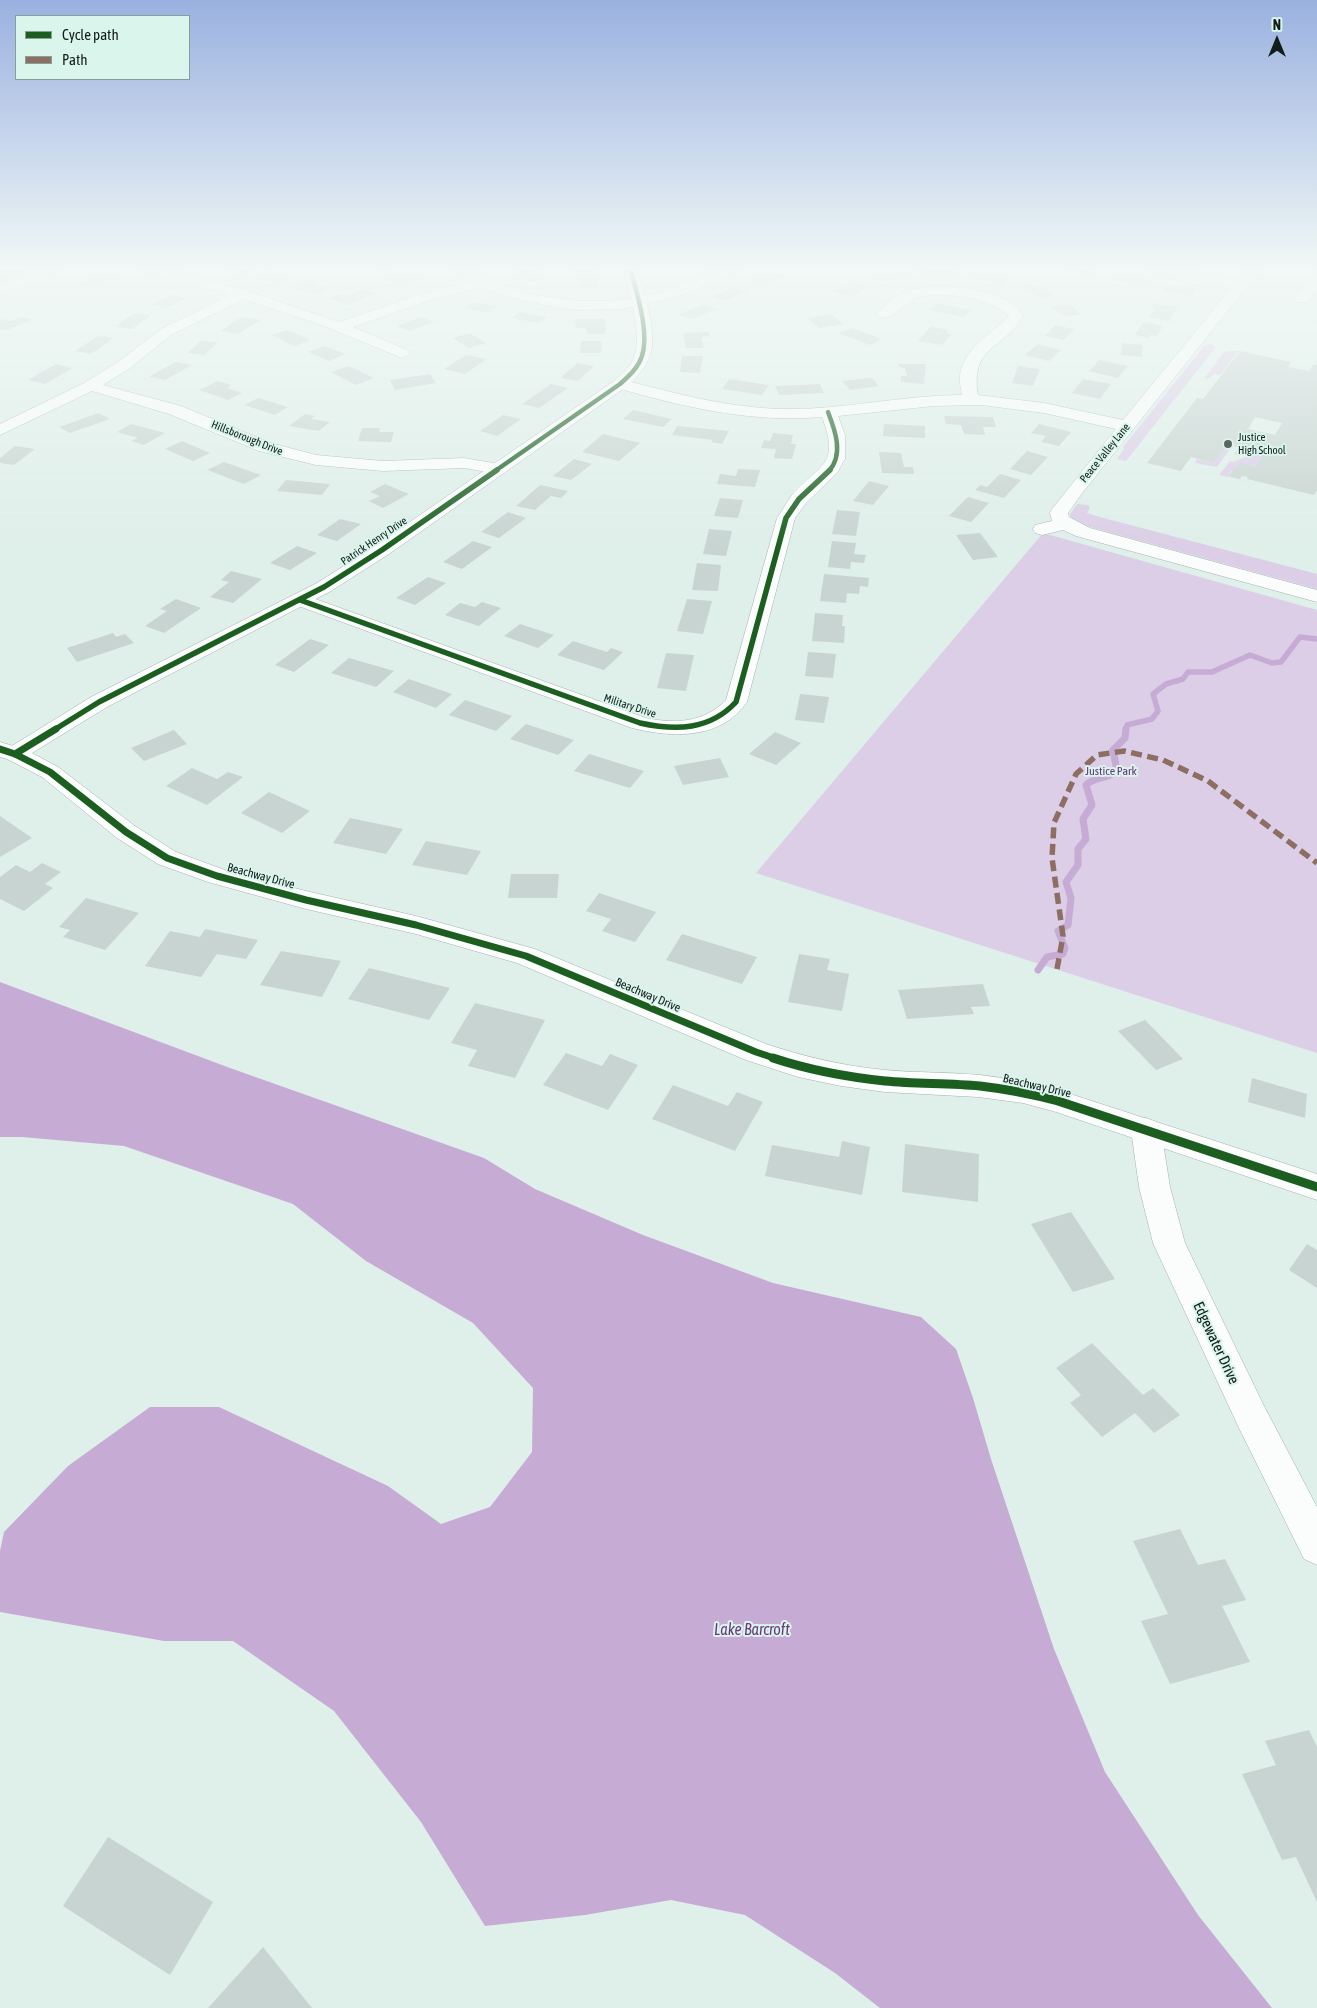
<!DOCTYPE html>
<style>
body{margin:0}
#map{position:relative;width:1317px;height:2008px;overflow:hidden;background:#dfefea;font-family:"Asap Condensed",sans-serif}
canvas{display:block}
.legend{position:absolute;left:15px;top:15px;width:175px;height:65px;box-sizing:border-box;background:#d9f5ec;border:1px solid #899e98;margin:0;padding:6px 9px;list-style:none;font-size:15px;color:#121c19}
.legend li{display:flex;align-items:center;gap:10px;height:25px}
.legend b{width:25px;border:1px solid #899e98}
.north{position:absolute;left:1252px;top:15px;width:50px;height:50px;-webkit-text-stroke:4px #d9f5ec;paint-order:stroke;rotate:0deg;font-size:14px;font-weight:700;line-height:20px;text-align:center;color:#121c19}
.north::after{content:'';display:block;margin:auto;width:18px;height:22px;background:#121c19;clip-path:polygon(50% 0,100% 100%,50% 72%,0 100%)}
</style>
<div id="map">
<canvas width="1317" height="2008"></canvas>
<ul class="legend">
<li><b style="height:6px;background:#1b5e20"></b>Cycle path</li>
<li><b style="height:6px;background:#8d6e63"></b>Path</li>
</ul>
<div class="north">N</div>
</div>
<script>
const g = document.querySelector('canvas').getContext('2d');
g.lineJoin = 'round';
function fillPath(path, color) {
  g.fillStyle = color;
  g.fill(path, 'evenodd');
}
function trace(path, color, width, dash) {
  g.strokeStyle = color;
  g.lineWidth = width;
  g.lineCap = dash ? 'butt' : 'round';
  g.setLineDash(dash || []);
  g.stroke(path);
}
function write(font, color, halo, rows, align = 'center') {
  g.font = font + ' "Asap Condensed",sans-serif';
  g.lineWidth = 4;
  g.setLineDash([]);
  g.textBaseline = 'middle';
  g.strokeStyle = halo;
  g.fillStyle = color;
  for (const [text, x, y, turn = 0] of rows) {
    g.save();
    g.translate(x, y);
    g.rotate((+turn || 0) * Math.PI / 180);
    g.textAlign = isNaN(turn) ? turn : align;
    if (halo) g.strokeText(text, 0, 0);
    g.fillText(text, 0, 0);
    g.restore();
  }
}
const green = new Path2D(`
 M1210,344L1216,347L1126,461L1117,459L1124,449L1123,447L1205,345Z
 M1229,351H1239L1220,375L1214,374L1210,378L1204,379L1224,352Z
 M1229,443L1265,452L1255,467L1240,464L1234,472L1231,471L1228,476L1252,482L1219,475L1230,461L1233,462L1250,455L1245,453L1234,455L1239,448L1232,446L1217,467L1195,463L1197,459L1214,463Z
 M1077,504L1088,505L1090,508L1087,513L1100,517L1317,574V589L1079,524L1071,518L1070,514Z
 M1043,533L1317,610V1053L756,873Z`);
const forest = new Path2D(`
 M0,267H37L0,282Z`);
const water = new Path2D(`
 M0,982L230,1068L484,1158L535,1189L643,1235L773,1283L921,1317L956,1349L973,1398L991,1459L1054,1649L1105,1772L1198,1915L1272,2008H880L835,1973L745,1915L671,1900L585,1915L485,1926L421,1822L334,1711L233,1641H164L0,1612V1551L4,1532L68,1466L150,1407H219L388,1486L441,1524L490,1507L532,1452L533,1388L473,1323L366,1261L293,1204L124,1146L22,1137H0Z`);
const streamFar1 = new Path2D(`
 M1126,730L1127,725L1152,719L1158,711L1153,694L1166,684L1183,679L1188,672H1212L1250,655L1272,663L1281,662L1300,637L1317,639`);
const stream = new Path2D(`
 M1038,970L1047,957L1063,954L1065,948L1058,931L1068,925L1071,898L1066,882L1078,865V849L1086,839L1083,819L1092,805L1086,785C1095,776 1106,780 1117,771L1113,750L1125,738L1126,729`);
const building = new Path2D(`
 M222,267H246L253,269L242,274L220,268Z
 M371,267H400L384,273Z
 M519,267H531L547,279L530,282L512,268Z
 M575,267H593V272H575Z
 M950,267L956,273L923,276L917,270Z
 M1062,267H1081L1097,270L1093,275L1059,269Z
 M266,271L292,278L280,284L254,277Z
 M774,272L786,276L763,285L751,281Z
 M908,272L913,278L880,281L875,274Z
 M974,272L1008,278L1003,284L968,277Z
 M110,273L122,276L112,281L106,280L90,287H74L97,276L102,277Z
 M404,273L409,275L413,273L424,277L403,285L386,280Z
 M1120,274L1154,281L1149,287L1114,280Z
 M581,278H598V288H580Z
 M306,279L318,282L313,284L329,288L317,294L290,287Z
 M852,281L871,286L851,297L832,291Z
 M1031,283L1055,295L1042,298L1018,287Z
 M1168,285L1196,289L1191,296L1163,291Z
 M735,287L750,291L724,301L712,297Z
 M364,289L377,293L349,305L327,298L338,294L347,296Z
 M171,295L186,298L166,308L151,305Z
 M474,302L498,306L489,313L465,308Z
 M936,303L971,310L964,317L929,310Z
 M1153,303L1178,307L1169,321L1149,317L1156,308L1151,307Z
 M703,304L716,309L691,319L678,315Z
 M1070,304L1081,315L1063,316L1052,306Z
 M520,312L547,317L538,323L511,318Z
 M134,313L151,315L132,329L115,327Z
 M831,314L843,324L819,328L807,318Z
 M21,317L32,319L8,330L0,329V319L11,321Z
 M242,317L261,320L238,334L220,331Z
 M421,317L433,322L409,331L397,326Z
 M575,319H605L606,334H587L586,328H576Z
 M1143,322L1163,326L1156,336L1150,335L1149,338L1135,335Z
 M1055,325L1074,329L1064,340L1045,336Z
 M931,326L948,330L946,333L952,334L942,345L918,341Z
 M851,328L882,339L870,345L839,333Z
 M288,330L311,340L294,346L271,335Z
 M709,332L710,336L701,337L704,348H686L683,333Z
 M470,333L486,343L469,348L453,338Z
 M98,336L114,338L91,354L75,351Z
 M201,341L218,342L204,355L187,353Z
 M581,341H602L601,353H580Z
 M1122,343L1143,345L1142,357L1121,355Z
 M1038,344L1061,350L1049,361L1025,355Z
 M324,346L346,354L329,361L308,352Z
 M1240,351L1291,362L1288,367L1309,371L1314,364L1317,365V490L1314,495L1247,479L1248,477L1242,476L1240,479L1228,476L1240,463L1255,467L1265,452L1229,443L1214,463L1191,457L1181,471L1147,463L1197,398L1203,399ZM1255,417L1282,423L1275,435L1248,429Z
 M466,355L487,359L465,374L444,369Z
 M682,356H703L700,373L680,372Z
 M1099,360L1128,366L1118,378L1089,371Z
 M175,362L192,365L165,380L149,377Z
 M577,363L594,366L578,381L560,378Z
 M56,364L73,368L45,384L28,380Z
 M898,364H926L924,384L901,382V376H907L905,368L899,367Z
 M349,366L374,378L356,385L331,372Z
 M1018,366L1040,369L1033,386L1012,383Z
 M430,374L436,383L395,390L390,380Z
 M872,378L879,386L850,390L842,381Z
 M729,379L769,385L762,395L722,389Z
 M1083,379L1111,384L1100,399L1072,393Z
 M218,381L232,385L227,388L242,393L228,400L199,390Z
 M551,384L568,388L539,408L522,404Z
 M820,384L824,393L779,395L775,386Z
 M258,398L288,407L275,415L244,405Z
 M633,410L672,419L663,427L623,419Z
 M99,413L110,419L70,433L59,427Z
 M305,414L315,416L311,419L330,422L319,431L289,426Z
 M503,415L521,419L497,436L480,431Z
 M944,416L993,417L996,427H983L985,435L964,434L961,425L946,424Z
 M131,424L165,433L144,445L131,441L138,438L117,432Z
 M884,424L925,426V438L883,436Z
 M1039,424L1071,432L1059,446L1041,442L1046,436L1031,433Z
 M677,426L729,431L722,444L711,442L713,440L672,435Z
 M362,428H380L379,432H394L391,442L358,441Z
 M773,433L793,435L791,444H796L792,459L774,458L776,449L761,448L764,440L770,441Z
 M603,434L640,443L619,461L582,452Z
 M182,441L210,453L193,461L165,449Z
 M15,446L35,449L14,465L0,463V458Z
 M1027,451L1048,457L1031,475L1010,469Z
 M879,452L901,453L904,467H913L914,474L882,473Z
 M574,459L592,464L571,480L553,476Z
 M224,462L261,475L244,484L207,470Z
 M738,469L760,470L755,487L717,484L720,474L736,476Z
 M1000,474L1021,480L1004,498L975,490L980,485L987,487Z
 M286,480L330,484L322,495L277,491Z
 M869,481L889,486L873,505L853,501Z
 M385,484L409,494L383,508L369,501L380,496L370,492Z
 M540,485L568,491L561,498L551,496L535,510L516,506Z
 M968,497L989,503L971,522L949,516Z
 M720,498L743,500L738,518L714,516Z
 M837,510L860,512L856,536L832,534Z
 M508,512L526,518L499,538L481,532Z
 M340,519L361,524L337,541L317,535Z
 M709,529L732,531L726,556L703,554Z
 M980,533L998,557L973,560L956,535Z
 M473,541L492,547L462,569L443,562Z
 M832,541L856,543L854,554L866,555L864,563L851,562L850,569L828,567Z
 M297,546L317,553L290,570L270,563Z
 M697,563L721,565L718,591L692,590Z
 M231,571L262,579L233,603L210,597L229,582L221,580Z
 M824,574L869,578L868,587L860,586L859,594L847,593L846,603L820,601Z
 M428,577L446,583L415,605L396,598Z
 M176,599L201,608L164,633L145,626L167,611L160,609Z
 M687,599L712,601L703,634L677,631Z
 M482,602L501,608L479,626L445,615L460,603L475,607Z
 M815,613L843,615L842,626H845L844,643L812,641Z
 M520,624L554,635L538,648L504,636Z
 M113,633L116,637L125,634L134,643L77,662L67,648Z
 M310,639L329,645L294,672L275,665Z
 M573,641L607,652L611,648L623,652L604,670L557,655Z
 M808,652L836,654L833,678L805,676Z
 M666,653L694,655L686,691L657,688Z
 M349,658L394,671L376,687L331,673Z
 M409,679L452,694L436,708L393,692Z
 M800,694L829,697L824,723L795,720Z
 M465,700L512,716L496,731L449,715Z
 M526,724L574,740L558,755L510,739Z
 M174,730L187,744L144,761L131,748Z
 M775,732L801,743L776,765L749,754Z
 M589,754L644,771L630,788L574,771Z
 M720,758L729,777L683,785L674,766Z
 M192,768L217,779L228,772L243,777L207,805L166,786Z
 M269,792L310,811L282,833L241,813Z
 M0,816L32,838L0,857Z
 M350,818L403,829L386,854L333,843Z
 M426,841L481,851L467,875L412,865Z
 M42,863L61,872L45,884L53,888L24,911L0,899V877L16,865L30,872Z
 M511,874H559L557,898H508Z
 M599,893L656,912L635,942L602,931L611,919L586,911Z
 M86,898L139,913L105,950L63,937L70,930L59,927Z
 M205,929L258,940L246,959L217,954L201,977L145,966L170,931L200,937Z
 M682,934L757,957L742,984L666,960Z
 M281,951L341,961L322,997L260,985Z
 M799,954L830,959L827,970L849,974L842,1011L788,1002Z
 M369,968L450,988L429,1020L348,999Z
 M983,984L990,1006L971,1007L974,1014L907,1019L898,990Z
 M475,1003L545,1020L515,1078L468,1066L477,1050L451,1043Z
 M1145,1020L1183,1059L1156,1070L1118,1031Z
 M566,1053L602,1066L610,1054L638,1065L608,1110L543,1085Z
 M1252,1078L1307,1094L1305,1118L1248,1102Z
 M673,1085L728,1106L737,1092L763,1102L735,1151L652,1119Z
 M842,1141L870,1147L862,1195L765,1176L772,1145L839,1157Z
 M905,1144L979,1154L978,1202L902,1192Z
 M1071,1212L1115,1279L1073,1292L1031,1224Z
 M1307,1244L1317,1250V1288L1289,1270Z
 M1092,1343L1143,1395L1153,1388L1180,1415L1154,1433L1135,1413L1102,1437L1070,1403L1081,1395L1056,1368Z
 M1180,1529L1198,1565L1225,1559L1246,1600L1222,1606L1250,1662L1170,1684L1141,1621L1168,1614L1133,1541Z
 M1309,1730L1317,1747V1902L1296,1857L1282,1860L1242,1774L1276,1765L1265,1741Z
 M108,1837L213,1902L170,1975L63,1906Z
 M263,1947L312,2008H208Z`);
const minor = new Path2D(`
 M44,267H63L61,270L0,294V285Z
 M137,267H160L248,291L339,322L418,295L471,281L450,267H468L499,284L535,295L577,301H599L621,300L660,293L725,267H744L742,270L677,297L621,309L577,310L555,307L508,297L482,287L428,301L353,327L407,350L410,353L407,356L402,358L319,324L244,299L171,335L130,368L103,385L181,406L271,443L316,455L383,461L464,458L505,465L508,469L505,473L499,474L464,468L383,471L316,465L259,451L169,414L92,391L0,435V424L84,383L118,362L161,329L230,295L139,270Z
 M1140,267H1170L1238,280L1249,267H1263L1083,492L1068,513L1069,517L1090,528L1317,590V602L1076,536L1063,530L1042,535L1035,533L1033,529L1035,525L1052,521L1050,513L1052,509L1116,429L1044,413L981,405L934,406L838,416L845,435V459L837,473L806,503L795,518L747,702C721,740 672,738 632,728L293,604L290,600L293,596L300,594L307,596L646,718C675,724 704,723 726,700L777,518C782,511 787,502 792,495C819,464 841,467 822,417C750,423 683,407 614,387L612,384L614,381L620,379C675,393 727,408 784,409C844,410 903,395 962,395C961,389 959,381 960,375C963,350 992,332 1009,317C995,297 937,290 916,298C903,303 893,321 879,317L877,314C883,305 897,295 908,291C935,282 991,287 1014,305C1018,308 1021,313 1023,317C1002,350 970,346 978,395L1044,403L1123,420L1232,287L1147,271Z
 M1317,275V289L1307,302H1297L1295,299L1297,296L1312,276Z
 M0,742L23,749L26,754L23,759L15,761L0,757Z
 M1146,1118L1157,1122L1161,1130L1170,1187L1185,1243L1263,1404L1317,1507V1565L1304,1559L1239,1428L1153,1243L1139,1187L1131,1130L1135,1122Z`);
const tertiary = new Path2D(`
 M623,267H637C643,291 658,332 650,356C645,369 635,379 626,387L389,554L331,591L107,707L32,753L58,767L135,826L176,852L225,870L306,891L416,916L535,949L766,1044C805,1057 844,1066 885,1070C916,1073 948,1072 980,1075C1006,1078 1032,1083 1058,1090L1317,1174V1200L1056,1112L1023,1103L978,1097L885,1092L841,1086L798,1077L746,1060L517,963L416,934L306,909L208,882L158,864L117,838L42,777L7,759L4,754L7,749L91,697L317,583L375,546L614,381C621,375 629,368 633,360C644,336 629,292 623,267Z`);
const quiet = new Path2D(`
 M1057,969L1063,936L1052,858L1054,823L1076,774L1097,755L1124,751L1163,760L1208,781L1317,863`);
const cyclewayFar3 = new Path2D(`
 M828,412C835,430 844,454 829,471
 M495,471L620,384C629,376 638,368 642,356C650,332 636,291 630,267`);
const cyclewayFar2 = new Path2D(`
 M300,600L640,723C676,731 710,730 736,702L786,518L799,499L830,470
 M54,730L99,702L324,587L382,550L497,470`);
const cyclewayFar1 = new Path2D(`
 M0,749L15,754L50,772L126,832L167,858L217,876L306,900L416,925L526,956L756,1052L777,1059
 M15,754L56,729`);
const cycleway = new Path2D(`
 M773,1058C809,1070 847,1077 885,1081C916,1084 948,1083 980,1086C1006,1089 1032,1094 1058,1101L1317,1187`);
const markers = [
 [1228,444,5,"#5a6662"]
];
const farStreetnames = [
 ["Hillsborough Drive",247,438,22],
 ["Peace Valley Lane",1105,453,-51],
 ["Patrick Henry Drive",374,541,-34],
 ["Military Drive",630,706,18]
];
const farPoinames = [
 ["Justice",1238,438],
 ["High School",1238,451]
];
const parkNames = [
 ["Justice Park",1111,771]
];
const streetNames = [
 ["Beachway Drive",261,876,15],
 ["Beachway Drive",648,995,23],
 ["Beachway Drive",1037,1086,13]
];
const nearStreetnames = [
 ["Edgewater Drive",1216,1343,65]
];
const nearWaternames = [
 ["Lake Barcroft",752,1630]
];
fillPath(green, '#dbcee6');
fillPath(forest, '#d4c3e1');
fillPath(water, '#c6acd4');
trace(streamFar1, '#c6acd4', 5.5);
trace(stream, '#c6acd4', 7);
fillPath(building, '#c8d4d1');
trace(minor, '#a5b1ae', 1);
trace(tertiary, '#a5b1ae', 1);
fillPath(minor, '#fafdfc');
fillPath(tertiary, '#fafdfc');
trace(quiet, '#8d6e63', 5.5, [11, 5.5]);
trace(cyclewayFar3, '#1b5e20', 4.5);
trace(cyclewayFar2, '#1b5e20', 5.5);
trace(cyclewayFar1, '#1b5e20', 7);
trace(cycleway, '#1b5e20', 9);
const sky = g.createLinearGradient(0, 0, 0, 548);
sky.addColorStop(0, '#9ab1e0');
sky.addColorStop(0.49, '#f1f8f6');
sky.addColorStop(1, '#f1f8f600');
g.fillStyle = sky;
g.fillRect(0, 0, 1317, 548);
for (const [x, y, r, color] of markers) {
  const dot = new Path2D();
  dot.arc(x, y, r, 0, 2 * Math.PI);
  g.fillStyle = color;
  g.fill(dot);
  trace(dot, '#d9f5ec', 2);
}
write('11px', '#121c19', '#d9f5ec', farStreetnames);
write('11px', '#121c19', '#d9f5ec', farPoinames, 'left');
write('12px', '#6a337a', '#d9f5ec', parkNames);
write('12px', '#121c19', '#d9f5ec', streetNames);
write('15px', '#121c19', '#d9f5ec', nearStreetnames);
write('italic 16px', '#6c357c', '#d9f5ec', nearWaternames);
</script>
